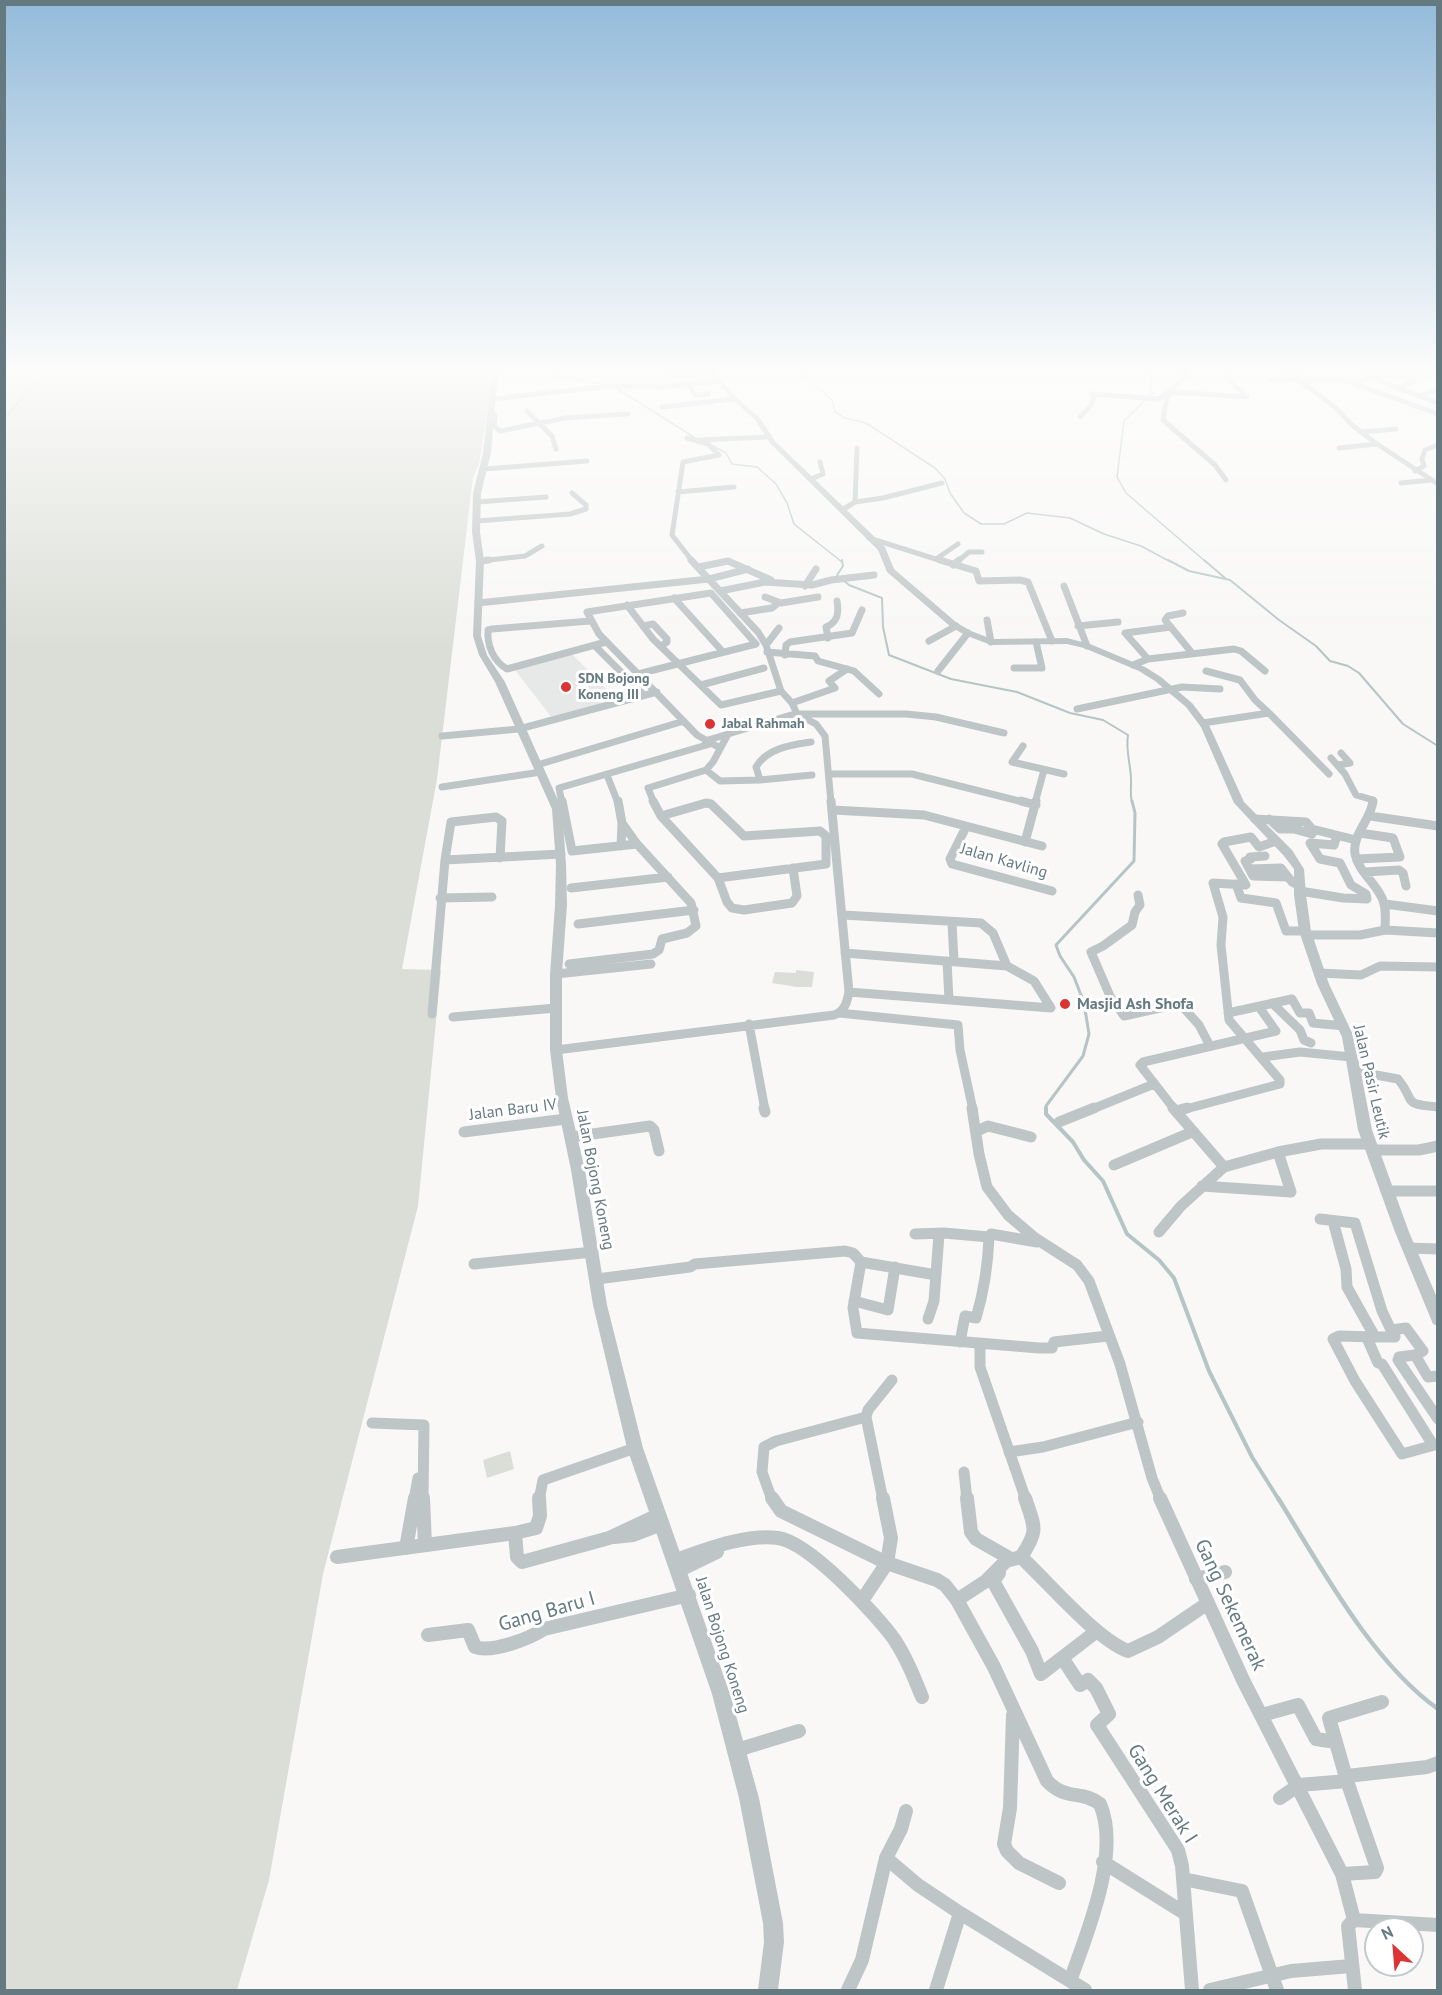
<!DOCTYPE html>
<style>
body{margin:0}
#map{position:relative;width:1442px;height:1995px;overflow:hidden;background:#f9f8f7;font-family:"PT Sans",sans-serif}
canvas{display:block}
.frame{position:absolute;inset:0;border:6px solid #657a80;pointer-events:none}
.north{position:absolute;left:1364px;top:1917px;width:60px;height:60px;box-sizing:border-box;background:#fff;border:2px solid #c1cacc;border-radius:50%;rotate:334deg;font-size:16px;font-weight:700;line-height:24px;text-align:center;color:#657a80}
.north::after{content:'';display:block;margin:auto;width:21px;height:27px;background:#dc3435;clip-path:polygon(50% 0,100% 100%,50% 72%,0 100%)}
</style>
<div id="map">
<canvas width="1442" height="1995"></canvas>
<div class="frame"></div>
<div class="north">N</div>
</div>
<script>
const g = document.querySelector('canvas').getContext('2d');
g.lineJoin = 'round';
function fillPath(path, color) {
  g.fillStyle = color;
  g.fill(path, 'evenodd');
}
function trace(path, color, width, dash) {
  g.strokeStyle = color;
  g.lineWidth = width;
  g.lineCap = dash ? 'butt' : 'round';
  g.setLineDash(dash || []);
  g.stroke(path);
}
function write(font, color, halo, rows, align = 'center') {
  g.font = font + ' "PT Sans",sans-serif';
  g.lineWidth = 6;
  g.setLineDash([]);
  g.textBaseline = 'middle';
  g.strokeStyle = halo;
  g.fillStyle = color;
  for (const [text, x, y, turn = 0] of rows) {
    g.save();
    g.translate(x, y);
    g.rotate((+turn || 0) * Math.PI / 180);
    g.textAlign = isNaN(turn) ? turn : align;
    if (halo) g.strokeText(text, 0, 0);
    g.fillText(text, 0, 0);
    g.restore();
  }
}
const built = new Path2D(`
 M571,653L617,700L552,718L515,670Z`);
const green = new Path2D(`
 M5,371H487L491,390L479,464L473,477L437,779L402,969L441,970L418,1206L323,1574L269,1880L237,1990H5Z
 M796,970L814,972L812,987H797L772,983L775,972L796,973Z
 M510,1451L514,1469L487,1478L483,1460Z`);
const streamFar4 = new Path2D(`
 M552,371L557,377L610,385
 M799,371L832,400L835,412L845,418L866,423L935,468L945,479L950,493L964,513L981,524H1004L1027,513L1070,518L1104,534L1141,546L1171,562
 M1151,371V391L1154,394L1152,393L1124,421L1117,477L1126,493L1206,562
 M616,388L697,439
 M4,420L43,371
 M711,445L726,453L732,464L757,467L776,484L787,503L794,524L842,562`);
const streamFar3 = new Path2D(`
 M842,560L843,566L837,575L849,585L882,598L883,627L889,655L951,679L1017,692L1070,713L1103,720L1128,735C1125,752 1132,767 1131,784C1131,791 1130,795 1132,803
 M1168,560L1189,571L1230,580L1279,620L1316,646L1330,661L1348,666L1359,673L1403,724L1438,746
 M1204,560L1225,578`);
const streamFar2 = new Path2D(`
 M1046,1110V1106L1083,1056L1089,1034L1084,1003L1074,977L1060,956L1056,945L1134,861L1135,813L1132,801`);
const streamFar1 = new Path2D(`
 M1046,1108V1114L1073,1142L1084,1160L1103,1181L1127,1234L1159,1260L1174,1278L1209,1371L1252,1457L1279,1500`);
const stream = new Path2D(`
 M1278,1498C1321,1567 1371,1661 1438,1709`);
const minorFar4 = new Path2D(`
 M1287,371L1335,407L1352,425L1377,444L1438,484
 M1368,371L1373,376L1438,374
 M673,374H711
 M1270,380L1297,379
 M1301,382L1324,379L1347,381L1438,414
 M1354,383L1370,377L1438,403
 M689,385L695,395L708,394
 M1174,388L1167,397L1163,420L1215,465L1226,480
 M1397,388L1415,381L1406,375
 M1170,392L1247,397L1229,380L1225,371
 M1092,394L1159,399L1183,379L1185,371
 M1419,396L1438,390
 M492,399L612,386L661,387L718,381
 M662,407L735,399
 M527,411L552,436L556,449
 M490,413L495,415L494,426L500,431L565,418L628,414
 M1080,417L1092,404L1094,395
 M1361,432L1396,429
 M687,438L708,444L719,455L683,462L672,535L693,562
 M699,440L768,437
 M1339,448L1377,444
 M484,469L587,461
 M1415,471L1424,466L1422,459L1425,450L1438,445
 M811,479L823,474L820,462
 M1401,483L1431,480
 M678,492L734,487
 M477,502L546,497
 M855,502L883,498L942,483
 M842,510L855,502L857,448
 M476,521L570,514L586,509V505L572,493
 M869,538L945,562
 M936,559L958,544
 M480,561L525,556L542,546
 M725,562H729
 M957,562L969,552H982`);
const minorFar3 = new Path2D(`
 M691,560L758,632L766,645L781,691L792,703L797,714L816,724L825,736L831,803
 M940,560L976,571L979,581L1020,580L1028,582L1052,641
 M480,561L489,560
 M953,565L959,560
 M699,567L728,561L771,580
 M805,586L816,569
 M1064,586L1087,646
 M720,591L765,582L812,585L831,580L874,575
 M711,593L756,644L638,674L599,634L587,612Z
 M765,597L781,603L818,597
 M674,598L723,652
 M478,603L709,579L748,569
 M627,605L653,639L721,705L781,691
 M740,613L772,608L778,603
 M1183,613L1168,616L1165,620L1192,653
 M987,620L991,642
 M590,621L492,629L488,630C487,645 493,661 507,669L606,642
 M643,626L653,624L667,639V642L661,646
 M1078,626L1118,622
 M828,638L826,627C838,622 839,613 837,601
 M929,641L956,626
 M766,645L779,628
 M596,647L644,695
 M767,652L815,656L818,661L854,671L879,694
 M785,655L786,645L790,642L852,633L862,610
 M1148,659L1125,633L1171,627
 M1133,665L1148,659L1234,649L1241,651L1265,671
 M1014,668H1042L1036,642
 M938,671L968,633
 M1206,671L1240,680L1255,700L1269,713
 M638,674L697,735L720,748
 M701,685L764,668
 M792,703L835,688L829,681L847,669
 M1077,709L1182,687L1220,689
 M799,714H906L936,717L1004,733
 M1203,723L1269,713L1329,774
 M442,736L519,729L657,692
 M705,741L791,715
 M1023,746L1012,762L1064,774
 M1331,758L1345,774L1356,795L1373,800V803
 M537,765L684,721
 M1338,765L1350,763L1341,753
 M706,770L720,781L760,780L756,767C767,748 791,745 811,742
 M830,774H912L1027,803
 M607,775L618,803
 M760,780L812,775
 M442,787L541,772
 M562,803L559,788L710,744
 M654,803L648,788L706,770L713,762L727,736
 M1035,803L1044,770`);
const minorFar2 = new Path2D(`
 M562,801L572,851L637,844
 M653,801L661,816L718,878L727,902L732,908L744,910L792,903L797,896L793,868
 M1021,801L1036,805
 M1373,801C1371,820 1352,834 1355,854C1358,871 1375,882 1382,898C1387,908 1385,919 1385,930
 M833,810L924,815L1042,846
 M661,816L706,803L711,804L744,836L820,831L826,836V864L718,878
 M1370,816L1438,826
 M1255,819L1306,822L1312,829L1356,840
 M1269,819L1280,829H1294L1312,834V829
 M966,827L950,859L952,864L1052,891
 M1025,842L1036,801
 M621,846L622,823
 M1265,856L1250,857L1251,859L1245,861L1253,876L1287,877
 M1357,859L1400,857L1393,838L1360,833
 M445,860L451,822L496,817L502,821L500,858
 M1250,869L1281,868L1292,882L1300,886
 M1365,872L1399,870L1403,873L1406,886
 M1236,884L1241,898L1276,903L1286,931H1305
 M571,888L668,877
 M1300,891L1343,898L1367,899L1366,894L1351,885L1340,863L1320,859L1310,843L1334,845L1337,836
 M1138,895L1140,905L1135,912L1132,925L1103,946L1091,952L1110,996L1124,1016L1169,1006H1182L1199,1025L1210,1046
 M440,898L492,897
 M1385,904L1438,911
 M843,915L981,923L993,933L1007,966
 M952,923L954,961
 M578,924L694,910
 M1306,935H1360L1385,930L1438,933
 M845,953L1007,966L1034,981L1051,1008L849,992
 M947,961L949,1000
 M569,964L653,954L659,950L662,939L687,933L696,926L691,903L637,844L622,823L618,801
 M1319,973L1361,975L1380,966L1438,967
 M556,974L651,964
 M1272,1003L1300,1030L1304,1040L1311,1043
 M839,1013L958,1025L960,1050L973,1110
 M1228,1013L1292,999L1300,1013H1309L1313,1023L1344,1026
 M432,1014L445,860L561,854
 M453,1017L556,1008
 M749,1024L765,1110
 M556,1050L834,1015C845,1011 847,1002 849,992L831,801
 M1263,1057L1300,1052L1351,1057
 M1354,1071L1398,1079C1417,1102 1400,1104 1438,1107
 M1090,1110L1154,1084
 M1175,1110L1140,1065L1143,1062L1276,1031L1259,1007
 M1182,1110L1280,1084V1080L1229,1020L1221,945L1223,917L1213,883L1246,885L1222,844L1224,842L1251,837L1259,847L1276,841`);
const minorFar1 = new Path2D(`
 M764,1108L765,1112
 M972,1108L979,1154L987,1187L1008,1215L1035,1238L1077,1265L1089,1281L1120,1364L1152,1478L1161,1500
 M1173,1108L1224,1167
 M1176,1111L1187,1108
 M1059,1122L1094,1108
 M977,1131L988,1126L1031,1137
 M464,1132L566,1119
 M571,1137L650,1126L654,1130L659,1151
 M1372,1150H1419L1438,1146
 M1114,1165L1192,1132
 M1202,1186L1291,1192L1278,1152
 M1386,1191H1438
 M1320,1219L1355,1223L1382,1311L1391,1330
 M1333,1221L1346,1269L1347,1287L1375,1337H1395L1391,1330L1406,1328L1423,1351L1415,1355L1428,1377L1438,1376
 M1159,1232L1181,1206L1224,1167L1278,1152L1321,1144H1370
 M915,1234L944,1233L989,1237L991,1234L1037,1242
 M1408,1248L1438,1249
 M861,1262L853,1308L857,1333L1039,1348H1052L1054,1342L1108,1336
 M474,1264L593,1252
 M597,1279L690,1267L695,1264L845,1251L853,1253L861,1262L936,1275
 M854,1301L888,1310L895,1267
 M928,1319L934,1301L939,1234
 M1375,1337L1339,1336L1333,1339L1355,1381L1402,1454L1438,1444
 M1367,1338L1378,1363L1382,1364L1433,1445
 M960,1342L965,1316L976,1318C984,1291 988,1265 989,1237
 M980,1344V1367L1026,1500
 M1415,1355L1399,1357L1398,1360L1438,1419
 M372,1423L424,1425L423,1500
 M1009,1452L1043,1447L1138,1422
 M964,1472L967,1500
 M414,1500L418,1478
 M539,1500L543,1480L635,1448
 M772,1500L762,1472L764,1447L776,1441L866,1417
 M883,1500L866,1417L868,1410L892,1380`);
const minor = new Path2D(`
 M423,1498L425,1545
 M772,1498L781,1511L887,1563L937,1580L945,1585L957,1600L994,1667L1047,1781C1066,1801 1082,1790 1100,1804C1121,1853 1087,1933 1070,1981
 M967,1498L971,1532L976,1539L1011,1559
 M1160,1498L1243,1680L1342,1874L1354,1920L1348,1926L1355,1990
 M515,1533L536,1528L540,1516L539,1498
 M614,1537L633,1535L662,1524
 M406,1548L415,1498
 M337,1557L515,1533L517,1557L522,1562L609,1538L658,1515
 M1021,1557C1048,1582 1096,1639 1128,1651L1158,1637L1208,1603
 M676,1560C707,1549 745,1534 778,1538C809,1542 876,1614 894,1639C906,1657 914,1677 922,1697
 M680,1570L717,1552
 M999,1573L993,1581L1032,1651L1041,1674L1097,1631
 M1196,1579L1225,1572
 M863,1599L887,1563L891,1538L883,1498
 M957,1600L986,1581L1006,1561L1021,1557C1039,1530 1035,1528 1025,1498
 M428,1635L468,1630L475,1647C492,1653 529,1639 544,1629L689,1595
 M1063,1659L1080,1685L1088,1680L1096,1688L1109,1714L1097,1725L1178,1850L1182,1866L1192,1990
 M1013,1715L1010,1808L1004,1844L1007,1851L1019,1863L1059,1883
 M1262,1715L1298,1705L1316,1739L1336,1742
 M737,1750L799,1731
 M1347,1776L1427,1767L1438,1763
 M1280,1798L1299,1785L1347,1781
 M886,1858L918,1885L960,1913L936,1990
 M1103,1862L1186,1914
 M1342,1874L1375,1872L1377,1868L1347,1781L1329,1718L1382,1702
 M1183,1879L1242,1891L1277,1990
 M960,1913L1085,1990
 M1354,1920L1438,1925
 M848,1990L862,1960L886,1858L901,1829L906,1811
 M1210,1990L1291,1971L1351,1966`);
const tertiary = new Path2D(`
 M492,371H498L491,453L481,493L480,532L484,561L481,636L487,655L505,682L562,809L566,864L567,905L562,974V1050L568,1098L585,1170L607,1305L643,1448L730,1694L759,1798L783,1923L784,1942L778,1990H758L764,1942L763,1923L739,1798L712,1694L627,1448L593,1305L571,1170L556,1098L550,1050V974L555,905L556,864L552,809L495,682L479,655L473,636L476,561L472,532L473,493L483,453Z
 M706,371H713L737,398L760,418L775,441L885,547L894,569L957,623L971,631L992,639L1067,638L1090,644L1145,667L1161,677L1192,703L1209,725L1244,802L1292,850L1304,869L1306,895L1311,931L1329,984L1354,1037L1372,1130L1409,1232L1438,1300V1326L1433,1324L1395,1232L1358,1130L1342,1037L1317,984L1299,931L1294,895V869L1284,856L1234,803L1201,727L1186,707L1155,681L1139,671L1084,648L1067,644L991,645L965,635L951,627L887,572L878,550L770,443L755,420L733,400Z`);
const markers = [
 [566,687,6,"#dc3435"],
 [710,724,6,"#dc3435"],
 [1065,1004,6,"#dc3435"]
];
const farPoinames = [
 ["SDN Bojong",578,679],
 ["Koneng III",578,695],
 ["Jabal Rahmah",722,724]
];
const streetNames = [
 ["Jalan Kavling",1004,861,16],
 ["Jalan Pasir Leutik",1371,1082,77],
 ["Jalan Baru IV",513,1110,-7],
 ["Jalan Bojong Koneng",595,1180,79],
 ["Jalan Bojong Koneng",722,1645,72]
];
const poiNames = [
 ["Masjid Ash Shofa",1077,1004]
];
const nearStreetnames = [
 ["Gang Sekemerak",1230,1605,65],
 ["Gang Baru I",547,1612,-16],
 ["Gang Merak I",1162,1794,58]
];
fillPath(built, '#e7e8e8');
fillPath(green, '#daded6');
trace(streamFar4, '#b5c5c6', 1.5);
trace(streamFar3, '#b5c5c6', 2);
trace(streamFar2, '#b5c5c6', 3);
trace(streamFar1, '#b5c5c6', 4);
trace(stream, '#b5c5c6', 4.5);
trace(minorFar4, '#bec5c6', 5);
trace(minorFar3, '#bec5c6', 7);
trace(minorFar2, '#bec5c6', 9);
trace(minorFar1, '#bec5c6', 11);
trace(minor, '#bec5c6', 14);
fillPath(tertiary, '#bec5c6');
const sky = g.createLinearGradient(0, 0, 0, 650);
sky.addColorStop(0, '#93bbda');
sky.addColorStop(0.57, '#fcfcfb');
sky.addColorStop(1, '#fcfcfb00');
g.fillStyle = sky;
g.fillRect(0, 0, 1442, 650);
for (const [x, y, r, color] of markers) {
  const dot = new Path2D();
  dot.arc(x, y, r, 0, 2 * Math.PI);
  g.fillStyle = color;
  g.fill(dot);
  trace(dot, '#fff', 2);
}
write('bold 14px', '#657a80', '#fff', farPoinames, 'left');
write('16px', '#657a80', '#fff', streetNames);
write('bold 16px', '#657a80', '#fff', poiNames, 'left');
write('20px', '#657a80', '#fff', nearStreetnames);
</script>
